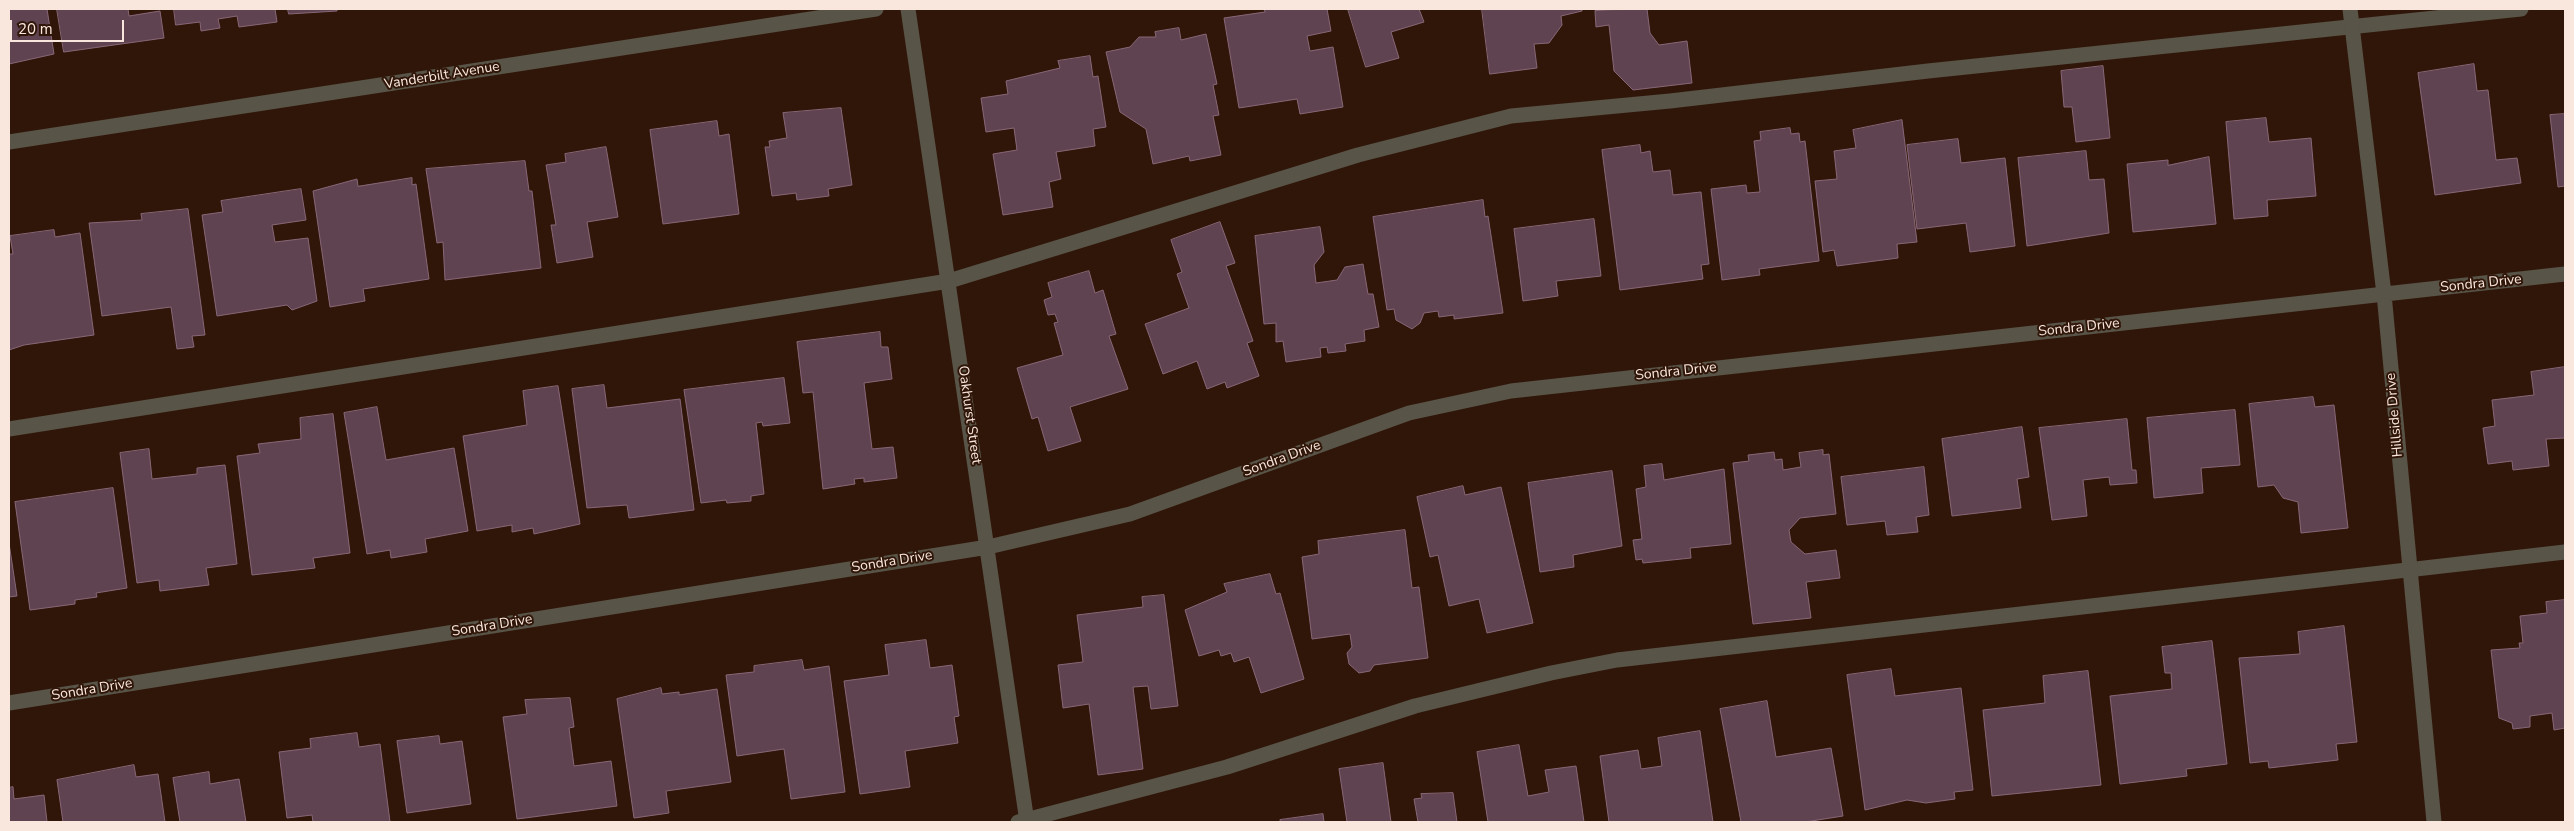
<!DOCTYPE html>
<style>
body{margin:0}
#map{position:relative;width:2574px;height:831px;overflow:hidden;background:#301609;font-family:"Nunito Sans",sans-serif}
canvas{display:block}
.frame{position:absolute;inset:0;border:10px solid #f9e7de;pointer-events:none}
.scale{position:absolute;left:10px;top:20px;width:114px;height:22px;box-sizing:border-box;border:2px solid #f9e7de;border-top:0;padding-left:6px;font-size:15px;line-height:18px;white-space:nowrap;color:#f9e7de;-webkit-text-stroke:4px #301609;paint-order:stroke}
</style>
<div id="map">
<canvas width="2574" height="831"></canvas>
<div class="frame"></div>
<div class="scale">20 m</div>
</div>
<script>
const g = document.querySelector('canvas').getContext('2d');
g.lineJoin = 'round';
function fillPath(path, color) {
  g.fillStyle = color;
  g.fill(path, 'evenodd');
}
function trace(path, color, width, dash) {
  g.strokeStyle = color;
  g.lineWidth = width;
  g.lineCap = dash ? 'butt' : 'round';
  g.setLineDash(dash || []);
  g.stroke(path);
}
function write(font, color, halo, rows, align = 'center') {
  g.font = font + ' "Nunito Sans",sans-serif';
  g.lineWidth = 4;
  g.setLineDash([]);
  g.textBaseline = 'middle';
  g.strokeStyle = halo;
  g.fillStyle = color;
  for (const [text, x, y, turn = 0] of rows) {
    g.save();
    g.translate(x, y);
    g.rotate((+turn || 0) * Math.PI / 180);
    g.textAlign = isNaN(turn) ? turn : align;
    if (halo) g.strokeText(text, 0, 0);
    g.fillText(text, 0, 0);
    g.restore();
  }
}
const building = new Path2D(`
 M9,9H47L54,54L9,64Z
 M57,9H128L129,16L160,11L164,38L64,52Z
 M174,9H275L277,22L239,27L237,16L218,19L220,28L201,31L200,22L176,25Z
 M288,9H337V11L289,14Z
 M1264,9H1327L1331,31L1307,36L1310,51L1333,47L1343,107L1300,114L1297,99L1239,108L1224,18L1265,12Z
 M1348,9H1419L1424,22L1391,32L1399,58L1366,67Z
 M1482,9H1582V11L1561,16L1562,25L1549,43L1534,44L1537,68L1490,74Z
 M1647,9L1650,33L1659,45L1687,41L1692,83L1633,90L1614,71L1609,25L1596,27L1595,11Z
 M1179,28L1181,40L1206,34L1217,84L1213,85L1219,115L1213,116L1221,155L1190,161L1189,156L1153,164L1146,129L1120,112L1106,52L1130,47L1139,37H1156L1155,32Z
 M1090,56L1093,77L1098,76L1106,127L1093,129L1095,146L1056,152L1061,179L1049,182L1053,207L1003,215L993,154L1017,150L1014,128L986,132L981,98L1008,94L1006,81L1060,68L1058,61Z
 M2474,64L2477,91L2488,90L2496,160L2517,158L2521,183L2435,195L2418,73Z
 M2103,66L2110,138L2076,142L2072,107H2064L2061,71Z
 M841,108L852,185L828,189L829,196L797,200L796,193L772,196L765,147H770L769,141L787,138L783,113Z
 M2565,114V186L2558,187L2550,115Z
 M2266,118L2269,142L2311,138L2316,196L2267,200L2268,216L2234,219L2226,122Z
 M1902,120L1917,242L1897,244L1898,258L1837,266L1834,250L1823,252L1815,181L1837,179L1834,151L1856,148L1853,130Z
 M717,121L719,136L729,134L739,214L663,224L650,130Z
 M1790,128L1791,134L1799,133L1800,142L1805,141L1819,261L1759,269L1760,275L1722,280L1711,189L1746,185L1747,193L1760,192L1754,141L1761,140L1760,132Z
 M1958,139L1961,163L2005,158L2015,246L1970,252L1966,223L1917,229L1907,145Z
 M1640,145L1641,153L1650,151L1653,172L1670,170L1673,195L1701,192L1709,264L1701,265L1703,279L1620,290L1602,150Z
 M606,147L618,217L587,222L593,257L557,263L551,225H556L546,165L566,162L565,154Z
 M2086,151L2089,180L2104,179L2109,233L2027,246L2018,158Z
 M2209,157L2216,224L2133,232L2127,164L2168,160V165Z
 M525,161L529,191H532L541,268L445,280L443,242L437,243L426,169Z
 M412,178V185L416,184L429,279L363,289L365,301L330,307L313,191L357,179L358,186Z
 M301,189L306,220L272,225L275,242L308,238L317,301L292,310L287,305L217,316L202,215L223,212L221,201Z
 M1483,200L1485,217L1488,216L1503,313L1454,319V315L1439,317L1438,311L1424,313L1420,323L1412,329L1396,320L1394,309L1387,310L1373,217Z
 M188,209L205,335L192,336L194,347L177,349L171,307L102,316L89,223L142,220L141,214Z
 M1594,219L1601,276L1556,281L1558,296L1523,301L1514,229Z
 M1220,222L1235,263L1226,266L1253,341L1247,343L1259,376L1227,388L1225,382L1207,389L1197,361L1163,374L1145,324L1189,308L1177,274L1182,272L1171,240Z
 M1320,227L1324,252L1314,265L1316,283L1337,280L1345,267L1363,264L1368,294H1373L1379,327L1364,330L1365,341L1345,344L1346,351L1328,353L1327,347L1320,348L1321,357L1286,362L1283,341L1276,342V323L1264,324L1255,236Z
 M54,230L55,237L80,233L94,335L24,345L9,350V254H13L10,236Z
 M1089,271L1095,293L1103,290L1116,334L1109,336L1128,389L1070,407L1081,441L1048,451L1038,417L1032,419L1017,368L1063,355L1054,323L1058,322L1055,314L1048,315L1044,300L1052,297L1048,283Z
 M880,332L881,347H888L892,379L864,383L872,449L893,447L897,478L864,482V478L854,479L855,484L823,489L813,392L803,393L797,342Z
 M2565,367V438L2546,439L2549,466L2513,470L2512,461L2488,464L2483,428L2495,426L2492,400L2534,395L2531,372Z
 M784,378L790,423L763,426L762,422L756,423L764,494L751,496V501L727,503L726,500L701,503L684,390Z
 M604,385L607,408L680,399L694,510L629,518L627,505L587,508L572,389Z
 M558,386L580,524L534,534L533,528L512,532V525L477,531L463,436L527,425L523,391Z
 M2313,397L2315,407L2334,405L2348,528L2301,533L2298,502L2283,498L2274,485L2258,487L2249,404Z
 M377,407L386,460L454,448L468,531L425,539L427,552L391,558L390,550L367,554L344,413Z
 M2235,410L2240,465L2201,468L2203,493L2154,498L2147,418Z
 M333,414L350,553L313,558L315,568L252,575L237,456L260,453L258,444L301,439L300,418Z
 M2127,419L2132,470H2136L2137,483L2110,485L2109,477L2083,480L2087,516L2052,520L2039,428Z
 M2022,427L2029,477L2017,479L2021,508L1952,516L1942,439Z
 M149,449L152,479L197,474V468L225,465L237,564L206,568L209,585L160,591L159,580L137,583L120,453Z
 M1823,450V455L1829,454L1836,514L1800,518L1789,530L1791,542L1805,554L1836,550L1840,578L1806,582L1811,618L1753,624L1733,463L1749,461L1748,455L1774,452L1775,460L1782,459L1783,470L1801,467L1799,453Z
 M1662,464L1664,480L1724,469L1731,544L1690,548L1691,558L1643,563L1642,559L1636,560L1633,540L1642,539L1636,489L1646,487L1644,466Z
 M1924,467L1929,515L1916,517L1918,532L1887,535L1885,521L1847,525L1841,477Z
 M1612,471L1622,546L1573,555L1574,567L1540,572L1528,483Z
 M1463,486L1465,495L1501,487L1533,623L1487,633L1479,599L1449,606L1438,555L1430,557L1417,497Z
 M113,488L127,588L96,593L97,597L75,600V604L30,610L15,502Z
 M1405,530L1412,588L1419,587L1428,658L1374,665L1370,671L1359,673L1349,664L1347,653L1352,647L1350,634L1312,639L1302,557L1319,554L1318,541Z
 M9,543L17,596L9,597Z
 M1270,574L1276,594L1280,593L1304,679L1261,693L1249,657L1234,662L1231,653L1221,656L1219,650L1199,656L1185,610L1227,592L1224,584Z
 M1164,595L1178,706L1151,709L1148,686L1133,687L1143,769L1098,775L1089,704L1063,708L1058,665L1083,662L1077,615L1143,607L1142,597Z
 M2565,600V728L2554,730L2552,713L2530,716V727L2513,729L2512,723L2499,718L2491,650L2520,648L2519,643H2523L2520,616L2547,613L2546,602Z
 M2344,626L2357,742L2336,744L2338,760L2269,768L2268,761L2250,763L2239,658L2300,654L2298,632Z
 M926,640L930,668L952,665L959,716L954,717L958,743L905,751L910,787L860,794L844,681L889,675L885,645Z
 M2212,641L2227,764L2186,769L2187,776L2120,784L2110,696L2172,689L2171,673H2165L2162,647Z
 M802,660L804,670L829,666L845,792L791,799L784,749L737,756L726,675L754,672V666Z
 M1891,669L1895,696L1961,688L1973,790L1954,792L1955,799L1926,803L1907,800L1865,810L1847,675Z
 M2088,671L2101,785L1992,796L1983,710L2045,703L2043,676Z
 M661,688L662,694L679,692V695L717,689L731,782L666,791L669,813L634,818L617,699Z
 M570,698L574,727L569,728L574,766L611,761L617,806L517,819L503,717L527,714L525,700Z
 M1767,701L1776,757L1831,748L1843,816L1805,822H1741L1720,709Z
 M1700,731L1713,822H1609L1600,756L1638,750L1641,769L1662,766L1658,738Z
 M357,733L359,747L380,744L390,822H313L312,815L287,818L279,752L311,748L310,739Z
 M439,736L440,744L462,741L471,804L407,813L397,741Z
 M1519,745L1528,796L1549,792L1545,770L1576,766L1584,822H1488L1477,752Z
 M1383,763L1391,822H1347L1339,769Z
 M134,765L136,777L158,774L165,822H63L57,780Z
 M209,772L210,784L239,779L246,822H180L173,778Z
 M13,787L14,799L44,795L47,822H9V788Z
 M1453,793L1457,822H1418L1414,799L1422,798L1421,794Z
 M1323,814L1324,822H1280V820Z`);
const lane = new Path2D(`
 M9,429L949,281L1358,155L1511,116L1670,101L1928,71L2521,9
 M1018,822L1227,767L1415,706L1551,673L1617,660L2565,552`);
const street = new Path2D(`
 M908,9L1027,822
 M2350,9L2384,294L2434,822
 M9,142L876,9
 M9,703L988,547L1130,514L1409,413L1511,391L2565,274`);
const streetNames = [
 ["Vanderbilt Avenue",442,76,-9],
 ["Sondra Drive",2481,284,-6],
 ["Sondra Drive",2079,328,-6],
 ["Sondra Drive",1676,372,-6],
 ["Oakhurst Street",969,415,82],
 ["Hillside Drive",2395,415,-95],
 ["Sondra Drive",1282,459,-20],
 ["Sondra Drive",892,562,-9],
 ["Sondra Drive",492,626,-9],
 ["Sondra Drive",92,690,-9]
];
fillPath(building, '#604351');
trace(building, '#876777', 1);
trace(lane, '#585447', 15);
trace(street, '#585447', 15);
write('14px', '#f9e7de', '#301609', streetNames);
</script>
